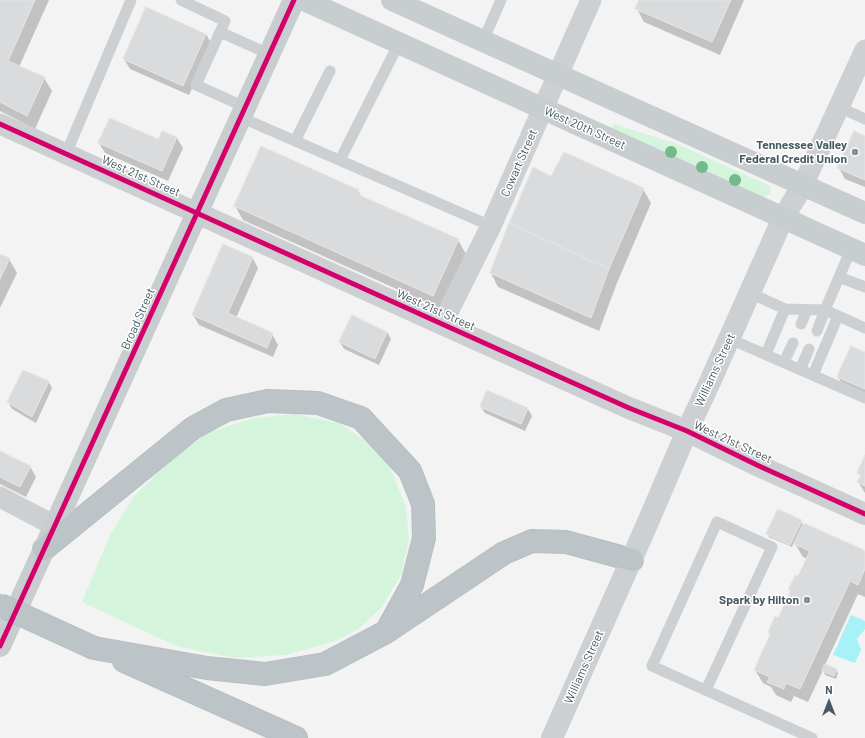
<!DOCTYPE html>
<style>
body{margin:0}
#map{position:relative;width:865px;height:738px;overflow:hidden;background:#f3f3f3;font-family:Barlow,sans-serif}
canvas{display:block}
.north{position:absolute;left:809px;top:682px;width:40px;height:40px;-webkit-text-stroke:3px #fff;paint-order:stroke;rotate:0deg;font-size:11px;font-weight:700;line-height:16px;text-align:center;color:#475a62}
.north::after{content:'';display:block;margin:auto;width:14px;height:18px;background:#475a62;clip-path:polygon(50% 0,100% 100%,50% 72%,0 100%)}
</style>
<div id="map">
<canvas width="865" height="738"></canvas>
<div class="north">N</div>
</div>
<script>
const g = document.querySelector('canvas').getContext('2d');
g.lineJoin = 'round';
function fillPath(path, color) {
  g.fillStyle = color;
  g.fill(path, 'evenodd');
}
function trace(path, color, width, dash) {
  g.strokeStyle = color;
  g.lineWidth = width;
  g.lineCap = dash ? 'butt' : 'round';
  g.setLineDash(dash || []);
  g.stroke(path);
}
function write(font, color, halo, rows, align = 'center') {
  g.font = font + ' Barlow,sans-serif';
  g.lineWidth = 3;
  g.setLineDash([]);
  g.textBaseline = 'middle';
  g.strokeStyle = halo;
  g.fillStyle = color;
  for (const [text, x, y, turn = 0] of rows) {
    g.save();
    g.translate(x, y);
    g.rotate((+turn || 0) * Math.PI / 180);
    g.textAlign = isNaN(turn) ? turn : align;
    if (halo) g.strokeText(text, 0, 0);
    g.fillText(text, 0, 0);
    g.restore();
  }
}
const green = new Path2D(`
 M614,124L677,144L768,185C775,192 769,197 761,197L611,129Z
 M294,414L339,423L367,442L390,467L406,507L409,539L402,573L382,607L358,629L336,641L285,655L235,658L176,646L82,602L110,535L134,496L170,461L207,433L253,418Z`);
const water = new Path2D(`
 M851,615L865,621V629L857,639L861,650L855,663L833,655Z`);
const shadow = new Path2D(`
 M0,0H49L19,67L44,78L52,91L35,129L0,111Z
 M640,0H744L720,55L644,22L637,9Z
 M206,34L212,45L189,95L130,69L124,59Z
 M163,132L177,138L183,148L168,181L105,153L99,143L158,141Z
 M865,137V187L845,179L839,168Z
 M551,178L643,189L651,203L617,283L599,331L498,287L491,273Z
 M358,191L362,197L458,240L466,254L441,309L243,220L235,206Z
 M0,255L9,259L17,273L0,308Z
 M252,257L258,268L236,318L272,334L278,345L273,357L199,325L193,315Z
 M387,332L391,339L379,365L344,349L340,342Z
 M865,353V396L844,387L838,377Z
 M48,381L52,388L36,423L12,409L8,402Z
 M488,392L528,409L532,416L525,431L485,413L481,407Z
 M0,452L30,466L36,477L26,497L0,484Z
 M865,457V493L858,482L861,477L858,472Z
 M801,521L804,526L865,553V597L858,594L825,665L836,670L838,673L836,679L825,675L823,670L808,702L794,696L791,702L776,695L771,687L763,683L755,670L771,635L769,632L779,619L791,593L789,589L798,578L807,559L803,557L794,542L792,547L769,537L767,534Z`);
const building = new Path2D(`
 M0,0H35L8,61L45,77L27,116L0,102Z
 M639,0H731L712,42L635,9Z
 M146,7L206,34L183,86L123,59Z
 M110,118L158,139L162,131L177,137L162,171L98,143Z
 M854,131L865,136V180L837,168Z
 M261,146L359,190L357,194L459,239L433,296L234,206Z
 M564,152L644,188L609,269L509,223L533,167L551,176Z
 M509,223L609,269L591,318L490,273Z
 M223,244L253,257L228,313L273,333L267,348L192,315Z
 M0,254L10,258L0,279Z
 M352,315L387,332L375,359L339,342Z
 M851,346L865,352V389L837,377Z
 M23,370L49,381L32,417L7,402Z
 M487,390L528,408L521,424L480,407Z
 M0,451L31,466L20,487L0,477Z
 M865,455V486L857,482L861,475L857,473Z
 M778,509L802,520L790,545L766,534Z
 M804,523L864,550V551L865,552V569L858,585L850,581L800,689L786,683L784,689L767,682L770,677L754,670L770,634L768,632L775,616L778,618L791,590H788L795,575L798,576L810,551L794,544Z
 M825,664L837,669L834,676L822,671Z`);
const service = new Path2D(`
 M181,0L225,21L196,85L245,107
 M220,32L269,54
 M483,41L501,0
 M839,107L865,119
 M240,117L491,226
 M295,141L330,71
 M66,154L131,0
 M340,160L399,43
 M851,249L825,310L865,328
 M839,277L865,287
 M750,293L785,309L825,310L817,331
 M801,324L807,310
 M730,339L865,398
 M766,354L785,309
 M784,362L793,343
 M800,370L809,349
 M813,375L838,316
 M706,690L772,547L717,522L652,666L812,738`);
const minor = new Path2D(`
 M0,124L197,213
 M803,185L865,50
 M442,324L491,226L591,0
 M0,497L55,526`);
const tertiary = new Path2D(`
 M197,213L442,324L629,408L687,431L759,466L865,514
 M552,738L645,529L687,431L709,384L783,218L803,185`);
const primary = new Path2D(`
 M304,0L865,255
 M392,0L865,213
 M0,646L294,0`);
const motorway = new Path2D(`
 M44,549L193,428L226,410L268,401L318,403L361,418L410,471L423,504L424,538L412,585L386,632
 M94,648L207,668L265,674L325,664L386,632L504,553L532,541L566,542L632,560
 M124,661L296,738`);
const motorwayBridge = new Path2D(`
 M0,605L94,648`);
const cycleway = new Path2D(`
 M0,124L442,324L629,408L687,431L759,466L865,514
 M0,646L294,0`);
const trees = [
 [671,152],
 [702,167],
 [735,180]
];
const markers = [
 [855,152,4,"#839095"],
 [807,600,4,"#839095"]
];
const streetNames = [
 ["West 20th Street",585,128,24],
 ["Cowart Street",519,163,-66],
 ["West 21st Street",141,176,24],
 ["West 21st Street",436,310,24],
 ["Broad Street",138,319,-66],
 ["Williams Street",715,370,-65],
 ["West 21st Street",733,442,25],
 ["Williams Street",584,667,-66]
];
const poiNames = [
 ["Tennessee Valley",847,145],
 ["Federal Credit Union",847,159],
 ["Spark by Hilton",799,600]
];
fillPath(green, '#d5f4dc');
fillPath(water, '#a6f2f6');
fillPath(shadow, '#0003');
fillPath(building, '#dadbdc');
trace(building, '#e4e5e6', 1);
trace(motorway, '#b6bfc3', 24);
trace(service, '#ccd0d2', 11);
trace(minor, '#ccd0d2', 21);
trace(tertiary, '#ccd0d2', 22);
trace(primary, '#c8ced0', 22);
trace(motorway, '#bdc4c8', 22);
trace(motorwayBridge, '#b6bfc3', 24, []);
trace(motorwayBridge, '#bdc4c8', 22);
trace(cycleway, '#d6006c', 5);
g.fillStyle = '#74b98a';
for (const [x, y] of trees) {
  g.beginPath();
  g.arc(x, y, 6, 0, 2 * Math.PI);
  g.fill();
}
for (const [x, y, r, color] of markers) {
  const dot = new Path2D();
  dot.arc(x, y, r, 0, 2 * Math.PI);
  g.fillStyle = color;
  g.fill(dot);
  trace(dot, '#fff', 1.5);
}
write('12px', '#475a62', '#fff', streetNames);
write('bold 12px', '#475a62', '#fff', poiNames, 'right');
</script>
